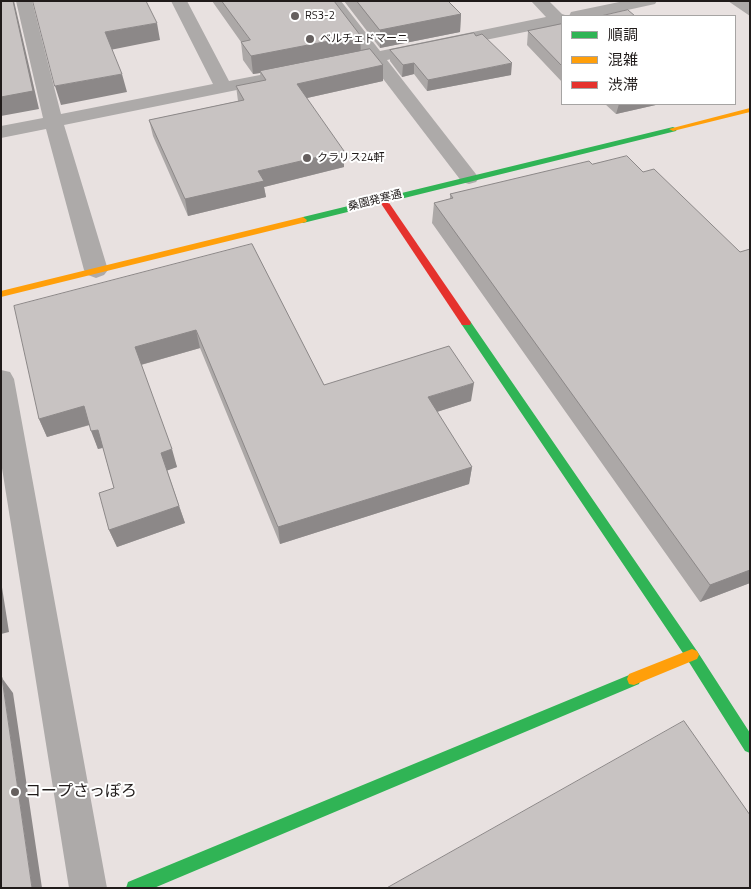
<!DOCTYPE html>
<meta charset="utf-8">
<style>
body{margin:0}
#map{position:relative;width:751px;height:889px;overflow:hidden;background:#e8e1e0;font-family:"Titillium Web","Noto Sans JP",sans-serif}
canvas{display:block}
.frame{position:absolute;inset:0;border:2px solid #201b1a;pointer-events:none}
.legend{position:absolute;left:561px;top:15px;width:175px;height:90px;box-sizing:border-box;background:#fff;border:1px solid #a6a4a3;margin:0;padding:6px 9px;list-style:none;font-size:15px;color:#201b1a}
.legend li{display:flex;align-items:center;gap:10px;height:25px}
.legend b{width:25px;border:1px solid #a6a4a3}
</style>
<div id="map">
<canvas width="751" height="889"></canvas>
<div class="frame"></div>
<ul class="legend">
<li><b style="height:6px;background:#30b455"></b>順調</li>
<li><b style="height:6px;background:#ff9f0a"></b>混雑</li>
<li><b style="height:6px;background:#e5322d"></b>渋滞</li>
</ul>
</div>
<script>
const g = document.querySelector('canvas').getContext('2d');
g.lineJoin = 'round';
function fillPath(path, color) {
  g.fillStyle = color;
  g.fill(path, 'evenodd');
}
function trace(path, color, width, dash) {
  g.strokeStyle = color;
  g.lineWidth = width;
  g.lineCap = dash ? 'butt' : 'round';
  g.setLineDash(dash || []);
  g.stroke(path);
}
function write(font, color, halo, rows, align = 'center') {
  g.font = font + ' "Titillium Web","Noto Sans JP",sans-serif';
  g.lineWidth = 4;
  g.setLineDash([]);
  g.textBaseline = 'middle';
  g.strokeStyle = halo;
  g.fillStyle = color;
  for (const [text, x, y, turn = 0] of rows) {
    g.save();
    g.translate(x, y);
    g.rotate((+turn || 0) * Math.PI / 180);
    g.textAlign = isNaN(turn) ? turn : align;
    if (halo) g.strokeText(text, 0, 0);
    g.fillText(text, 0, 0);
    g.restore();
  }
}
const street = new Path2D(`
 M16,1H32L61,114L213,84L171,1H187L229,81L296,68L302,69L305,73L302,77L296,78L64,125L108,270L104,275L96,278L88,275L84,270L46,129L1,138V126L43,118Z
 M324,1H341L380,51L546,17L531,1H549L562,14L568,16H562V24L559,25L387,60L479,178L476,182L469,184L462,182L371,63L341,69L335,68L332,64L335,60L364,54Z
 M624,1H657L655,4L600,16H569L571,12Z
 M1,370L10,372L14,379L107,888H69L1,462Z`);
const fast = new Path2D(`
 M673,127L677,129L676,131L303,223L299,220L303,217Z
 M466,320L470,321L697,651L750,733V753L745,751L687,659L462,325L461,323L462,321Z
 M634,673L639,674L641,679L639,684L154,888H126L128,882Z`);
const slow = new Path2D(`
 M750,108V112L673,131L669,129Z
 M303,217L307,220L306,222L1,297V291Z
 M692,649L697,651L699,655L697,659L634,685L629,684L627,679L629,674Z`);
const jam = new Path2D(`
 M382,196L385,197L470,321L471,323L470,325H462L378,199Z`);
const wall = new Path2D(`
 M212,1H334L361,51L383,65V81L307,98L344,167L264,187L266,197L188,216L153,136L149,120L238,101L236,86L261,81L260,73L253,74L243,60L241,42Z
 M344,1H448L461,14L460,32L380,48Z
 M728,1H750V16Z
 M562,24V82L527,45L528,31Z
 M390,50L511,75L427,91L414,74L402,77L390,61Z
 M605,104H660L616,114Z
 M592,164L643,172L740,252L750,249V583L700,602L432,223L434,203L450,199V194Z
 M252,244L324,385L471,401L437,412L472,467L469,484L280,544L200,348L141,365L177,467L167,470L185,523L117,547L109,530L114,488L103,448L98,449L90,425L47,437L39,419Z`);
const shadedWall = new Path2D(`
 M13,1H14L39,109L1,116V97Z
 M461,14L460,32L380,48V30Z
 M157,23L160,40L110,50L105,32Z
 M360,35L361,53L260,71V73L253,74L251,56Z
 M414,63V74L402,77L403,65Z
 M512,63L511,75L427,91L428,80Z
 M383,65V81L298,100L297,84Z
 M122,74L127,92L61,105L55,86Z
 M619,104H660L616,114Z
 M344,151V167L264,187L266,197L188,216L185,199L258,171Z
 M196,330L200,348L140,365L135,347Z
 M474,383L471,401L427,415L428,397Z
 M84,406L92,424L47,437L39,419Z
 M98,430L105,447L98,449L91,431Z
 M172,449L177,467L166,471L161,453Z
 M472,467L469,484L280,544L278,527Z
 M179,506L185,523L117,547L109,530Z
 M750,570V583L700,602L710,585Z
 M1,581L9,632L1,634Z
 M2,678L13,693L42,888H32Z`);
const building = new Path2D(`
 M1,1H13L33,91L1,97Z
 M33,1H146L157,23L105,32L122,74L55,86Z
 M222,1H334L360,35L251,56L241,42L250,40Z
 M357,1H448L461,14L380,30Z
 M628,10L635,16H601Z
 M562,24V66L528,31Z
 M474,33L476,36L482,34L512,63L428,80L414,63L403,65L390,50Z
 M370,49L383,65L297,84L344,151L258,171L264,181L185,199L149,120L244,100L236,86L266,80L260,71Z
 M627,156L643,172L654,169L740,252L750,249V570L710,585L434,203L453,198L450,194L589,161L592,164Z
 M252,244L324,385L449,346L474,383L428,397L472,467L278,527L196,330L135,347L172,449L161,453L179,506L109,530L99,493L114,488L98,430L91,431L84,406L39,419L14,306Z
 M2,678L32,888H1V679Z
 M684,721L750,815V888H387Z`);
const markers = [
 [295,16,5,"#66605f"],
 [310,39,5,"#66605f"],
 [307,158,5,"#66605f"],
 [15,792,5,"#66605f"]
];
const farPoinames = [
 ["RS3-2",305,16],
 ["ベルチェドマーニ",320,39],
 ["クラリス24軒",317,158]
];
const farStreetnames = [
 ["桑園発寒通",375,201,-14]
];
const nearPoinames = [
 ["コープさっぽろ",25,792]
];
fillPath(street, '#adaaa9');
fillPath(fast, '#30b455');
fillPath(slow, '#ff9f0a');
fillPath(jam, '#e5322d');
fillPath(wall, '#aca8a7');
fillPath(shadedWall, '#8c8888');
fillPath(building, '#c8c3c2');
trace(building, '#8c8888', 1);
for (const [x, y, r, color] of markers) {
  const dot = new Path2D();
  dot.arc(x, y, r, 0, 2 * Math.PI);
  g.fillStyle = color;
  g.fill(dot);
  trace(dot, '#fff', 2);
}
write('11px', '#201b1a', '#fff', farPoinames, 'left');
write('11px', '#201b1a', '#fff', farStreetnames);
write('16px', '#201b1a', '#fff', nearPoinames, 'left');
</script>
